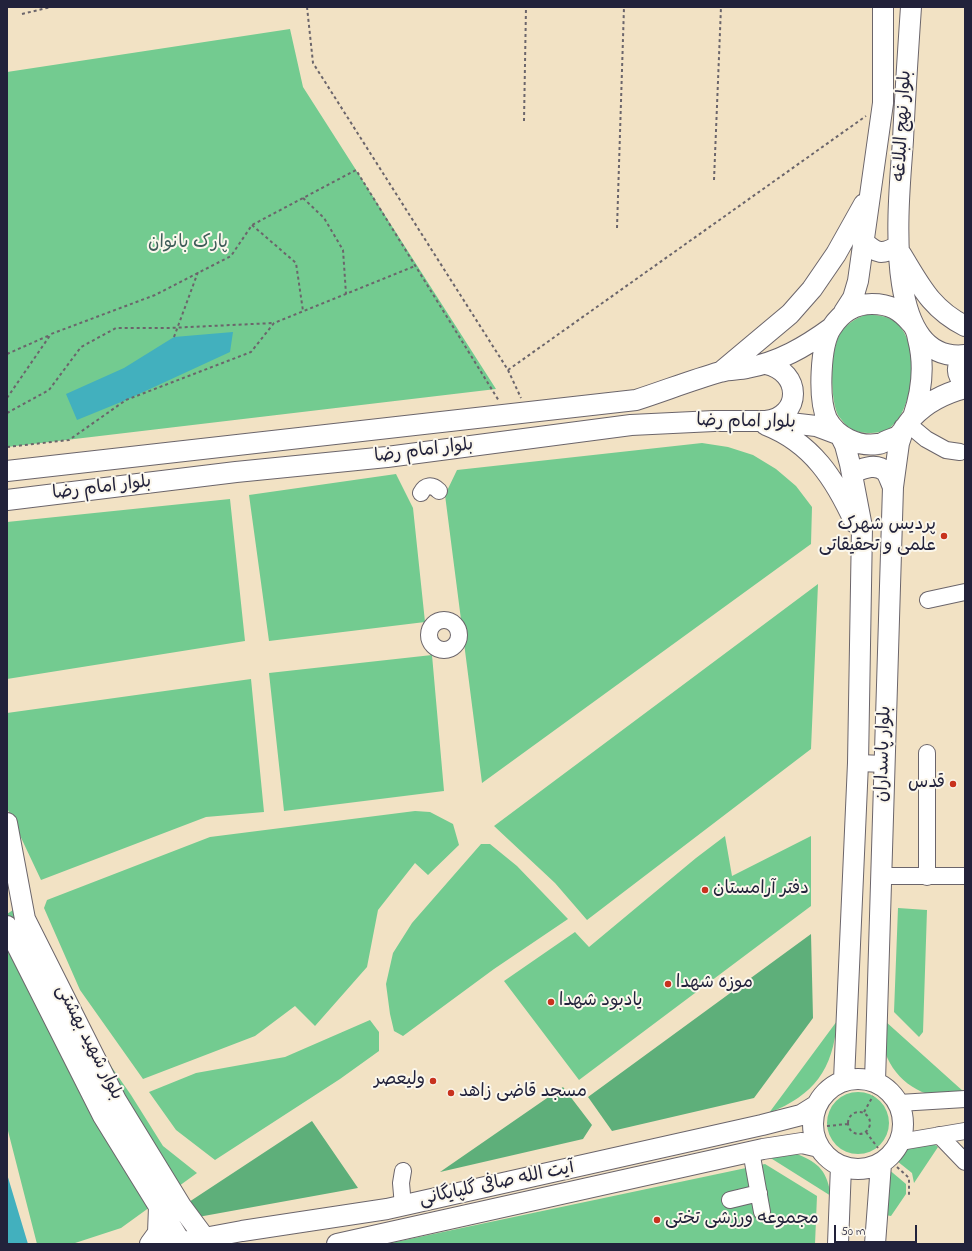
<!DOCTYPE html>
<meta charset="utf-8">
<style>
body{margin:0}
#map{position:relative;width:972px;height:1251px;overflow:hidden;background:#f2e2c4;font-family:"Indie Flower",sans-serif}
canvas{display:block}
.frame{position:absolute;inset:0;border:8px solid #22223b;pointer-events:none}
.scale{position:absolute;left:834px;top:1225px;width:83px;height:18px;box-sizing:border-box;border:2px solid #22223b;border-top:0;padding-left:5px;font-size:12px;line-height:14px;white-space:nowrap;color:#22223b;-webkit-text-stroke:3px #fbf7ec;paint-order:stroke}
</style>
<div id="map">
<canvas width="972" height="1251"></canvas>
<div class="frame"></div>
<div class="scale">50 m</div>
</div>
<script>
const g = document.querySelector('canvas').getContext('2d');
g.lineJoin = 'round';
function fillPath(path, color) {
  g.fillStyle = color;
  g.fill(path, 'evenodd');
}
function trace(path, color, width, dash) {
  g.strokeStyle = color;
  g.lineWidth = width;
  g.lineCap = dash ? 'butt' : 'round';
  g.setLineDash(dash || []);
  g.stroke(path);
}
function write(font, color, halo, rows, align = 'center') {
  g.font = font + ' "Indie Flower","Playpen Sans Arabic",sans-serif';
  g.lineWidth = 4;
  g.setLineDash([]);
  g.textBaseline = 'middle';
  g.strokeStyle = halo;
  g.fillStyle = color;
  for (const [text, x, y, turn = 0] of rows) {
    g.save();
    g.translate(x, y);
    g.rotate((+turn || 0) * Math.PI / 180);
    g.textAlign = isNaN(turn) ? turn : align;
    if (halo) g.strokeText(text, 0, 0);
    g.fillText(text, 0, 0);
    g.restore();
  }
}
const green = new Path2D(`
 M290,29L303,87L496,389L7,447V72Z
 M865,315C876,315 885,315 894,321C921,339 915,408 891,427C885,432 876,433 868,433C860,433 850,430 844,423C842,420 838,416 837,413C830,394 830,349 841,332C848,323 855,319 865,315Z
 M702,443L728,447L753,455L776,469L796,486L812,507L811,544L482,783L445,495L457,470Z
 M396,474L413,508L425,622L269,641L249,495Z
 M230,499L245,641L7,679V522Z
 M818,584L811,749L587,920L555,883L494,826Z
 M432,655L444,791L284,811L269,673Z
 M251,679L264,812L206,817L41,880L7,808V713Z
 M415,811L430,812L453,824L459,845L428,875L415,863L378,910L367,967L315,1026L295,1006L255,1036L143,1079L80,990L44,908L47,900L210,837Z
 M725,836L732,876L811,836V906L579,1080L504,981L575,932L589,947L696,858Z
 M481,844H490L517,866L568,919L494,969L403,1036L394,1031L390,1014L386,984L393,953L412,923Z
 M22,904L65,1000L131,1095L163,1146L197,1173L121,1228L72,1244H37L7,1127V914Z
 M898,908L927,910L923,1032L919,1037L894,1012Z
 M370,1020L379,1032V1051L340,1079L215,1160L176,1130L149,1092L196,1073L285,1057Z
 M837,1021C833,1070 814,1095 769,1113Z
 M885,1021L964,1092C957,1093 949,1096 942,1096C914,1096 887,1071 883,1043C883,1036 884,1028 885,1021Z
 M827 1123a31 31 0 1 1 62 0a31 31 0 1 1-62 0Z
 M934,1144L938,1147L914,1183L912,1173L897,1161L905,1148Z
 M797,1154C820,1163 827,1172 831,1196L769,1157Z
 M765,1164L817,1196L815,1244H386Z
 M887,1168L906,1184V1194L891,1216L885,1215Z`);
const forest = new Path2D(`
 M811,934L813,1018L754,1098L612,1131L588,1097Z
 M563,1087L592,1125L583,1139L440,1172Z
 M312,1121L358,1188L154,1225Z`);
const water = new Path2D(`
 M233,332L230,352L126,400L77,420L66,394L124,368L174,337Z
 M7,1174L28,1244H7Z`);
const path = new Path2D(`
 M307,7L313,63L508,370L521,398
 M22,14L51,7
 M524,121L526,7
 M714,180L721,7
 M303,198L324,218L343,250L346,294
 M252,225L296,263L303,311
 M617,228L624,7
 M174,337L198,272
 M7,354L50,335
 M508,370L866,116
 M7,398L51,334L155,295L231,256L252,225L356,170L499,401
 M7,413L49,390L81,347L116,328H169L274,323
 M7,447L69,440L126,400L251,352L274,323L415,266
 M848 1123a11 11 0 1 1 22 0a11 11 0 1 1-22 0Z
 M864,1112L873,1096
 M827,1126L848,1124
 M866,1132L878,1148
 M897,1167L909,1178V1196`);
const minor = new Path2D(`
 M908,424L926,439L946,450L960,452
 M421,493C425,485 432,484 439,491
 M928,600L965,592
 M429 635a15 15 0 1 1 30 0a15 15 0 1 1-30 0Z
 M858,763L885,764
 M881,876H965
 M927,877V753
 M899,1103L965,1099
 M939,1135L965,1162
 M900,1142L965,1131
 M751,1151L762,1212
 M403,1171L401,1183L403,1206
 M730,1200L759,1193`);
const major = new Path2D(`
 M911,7C908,51 905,96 903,140C900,191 878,365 965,355
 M864,242C877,254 882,255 898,246
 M901,254C920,285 931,309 965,326
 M844,312L853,298L858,281L883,103V7
 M965,357C955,365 956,375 965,383
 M766,364C802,372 802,416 766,421
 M722,371L790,314L812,289L836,254L864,204
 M913,417C922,391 925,366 918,339C917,333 916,328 911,323C900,310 890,304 872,304C855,304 841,313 832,327C820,344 818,399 827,419C837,437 858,447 878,444C881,444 884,442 886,441C890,439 895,438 898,436C904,431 907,423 913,417C927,402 946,393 965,388
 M766,425C812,443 835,479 855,523
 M7,471L636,400C664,391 692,380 720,372C729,369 738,370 747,368C779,362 805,347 831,328
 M852,473C862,469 876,462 886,472C889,476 891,483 893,487
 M7,500L236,472L387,457L631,425L714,421H764L790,423L816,426L840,435L845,445L850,464L862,527L858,763L844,1080
 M7,823L25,919L116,1100L181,1206L204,1237L212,1244
 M7,926L103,1116L182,1244
 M813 1124a45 45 0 1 1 90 0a45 45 0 1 1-90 0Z
 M875,1081L893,487L899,443L904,428
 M150,1244L158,1233L159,1207
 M172,1244L242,1231L387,1209L762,1125L801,1115L817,1105
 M337,1244L763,1149L802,1143L819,1147
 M838,1244L841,1166
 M875,1244L881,1164`);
const markers = [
 [944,536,4,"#c8321e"],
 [953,784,4,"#c8321e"],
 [705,890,4,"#c8321e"],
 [668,984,4,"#c8321e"],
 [551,1002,4,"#c8321e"],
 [433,1081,4,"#c8321e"],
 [451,1093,4,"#c8321e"],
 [657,1220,4,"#c8321e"]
];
const streetNames = [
 ["بلوار نهج البلاغه",904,126,-87],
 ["بلوار امام رضا",746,423,1],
 ["بلوار امام رضا",424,452,-7],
 ["بلوار امام رضا",102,489,-7],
 ["بلوار پاسداران",885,754,-88],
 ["بلوار شهید بهشتی",88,1043,63],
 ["آیت الله صافی گلپایگانی",497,1185,-12]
];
const parkNames = [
 ["پارک بانوان",188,244]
];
const poiNames = [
 ["پردیس شهرک",936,526,"right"],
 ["علمی و تحقیقاتی",936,547,"right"],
 ["قدس",945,784,"right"],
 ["دفتر آرامستان",713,890],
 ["موزه شهدا",676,984],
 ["یادبود شهدا",559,1002],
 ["ولیعصر",425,1081,"right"],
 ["مسجد قاضی زاهد",459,1093],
 ["مجموعه ورزشی تختی",665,1220]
];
fillPath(green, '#73cb90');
fillPath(forest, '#5eaf7a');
fillPath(water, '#42b0be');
trace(minor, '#6b656b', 18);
trace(major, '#6b656b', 22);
trace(path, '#6b656b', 2, [3, 3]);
trace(minor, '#fff', 16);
trace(major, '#fff', 20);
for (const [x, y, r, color] of markers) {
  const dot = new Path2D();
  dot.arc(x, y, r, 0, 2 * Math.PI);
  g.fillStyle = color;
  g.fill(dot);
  trace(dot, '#fbf7ec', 1.5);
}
write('18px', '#22223b', '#fbf7ec', streetNames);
write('18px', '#3e5d59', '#fbf7ec', parkNames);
write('18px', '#22223b', '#fbf7ec', poiNames, 'left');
</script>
